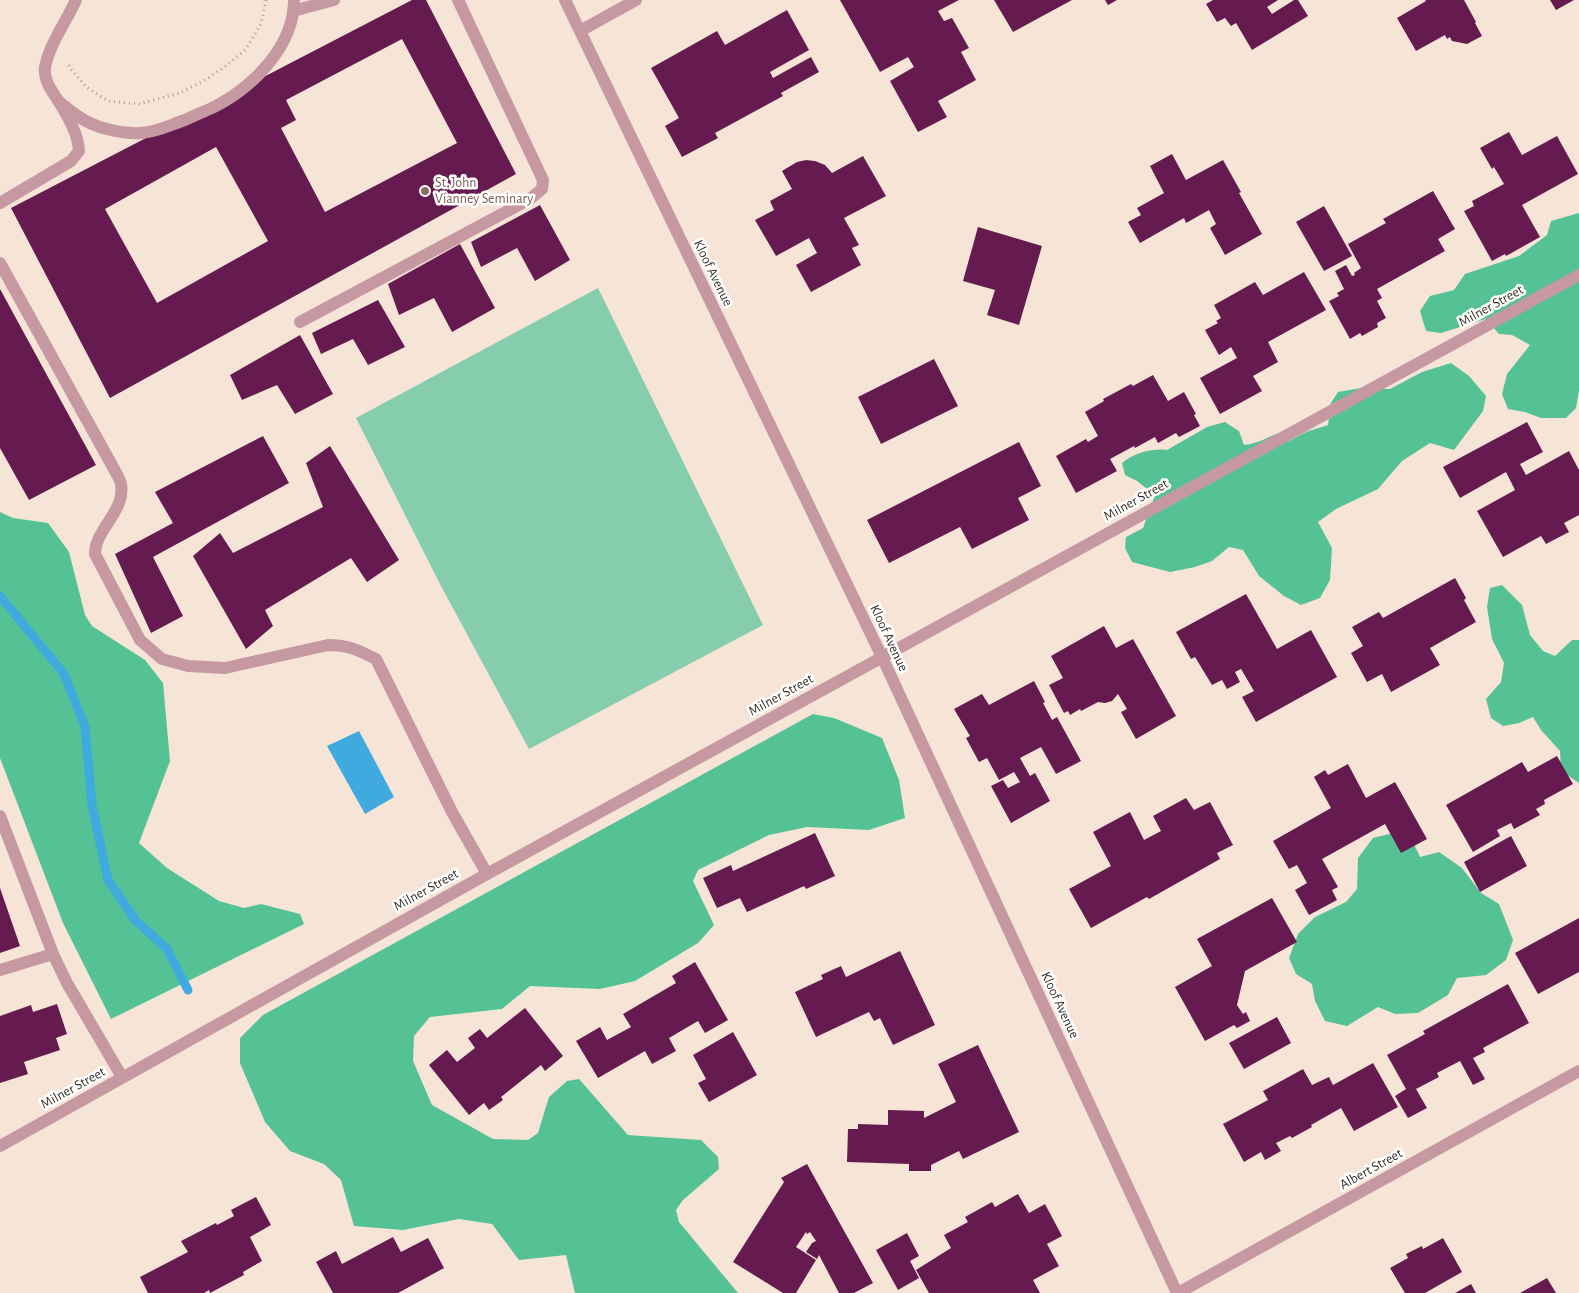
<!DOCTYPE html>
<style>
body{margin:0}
canvas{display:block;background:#f6e4d6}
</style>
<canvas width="1579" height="1293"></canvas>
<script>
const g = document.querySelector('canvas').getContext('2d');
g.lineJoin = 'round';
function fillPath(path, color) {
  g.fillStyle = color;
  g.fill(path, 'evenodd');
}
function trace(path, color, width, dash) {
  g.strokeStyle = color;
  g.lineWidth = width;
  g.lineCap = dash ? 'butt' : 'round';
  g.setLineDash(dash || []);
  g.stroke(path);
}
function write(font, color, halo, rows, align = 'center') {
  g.font = font + ' "Alegreya Sans",sans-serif';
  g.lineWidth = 5;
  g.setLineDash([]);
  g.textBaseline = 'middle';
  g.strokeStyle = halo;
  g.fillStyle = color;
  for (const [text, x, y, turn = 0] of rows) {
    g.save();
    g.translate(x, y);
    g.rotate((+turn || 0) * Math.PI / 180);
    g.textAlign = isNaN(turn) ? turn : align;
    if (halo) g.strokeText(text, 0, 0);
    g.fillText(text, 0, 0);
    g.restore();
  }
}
const green = new Path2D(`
 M598,288L763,625L529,749L441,586L356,418Z`);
const forest = new Path2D(`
 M1579,213V390L1576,408L1566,418H1541L1525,412L1508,409L1502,394L1507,374L1530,345L1512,335L1499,334L1486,319L1441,333L1426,331L1420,311L1430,296L1454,290L1465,274L1519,256L1547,235L1551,221Z
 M1451,363L1469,376L1486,396L1483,411L1454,450L1430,443L1402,461L1378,489L1336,509L1318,522L1332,548L1330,580L1320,598L1301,605L1284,596L1259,576L1243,550L1229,547L1212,561L1195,567L1170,572L1132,562L1125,548L1126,537L1143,528L1155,495L1137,481L1125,475L1122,463C1134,453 1152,448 1167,450L1207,427L1225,422L1239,431L1244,445C1258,444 1269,436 1282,432L1289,441L1306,432L1328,425L1331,403L1338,392L1361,388L1390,389L1422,372Z
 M0,512L13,518L48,523L69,552L85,615L92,626L145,660L163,683L170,761L139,843L167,868L219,901L244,908L261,904L300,914L304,924L111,1019L63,923L0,758Z
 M1502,585L1522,605L1530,635L1543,651L1555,656L1572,640H1579V783L1561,771L1560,751L1541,730L1533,717L1519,723L1503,726L1491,718L1486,699L1501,682L1504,663L1492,639L1487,607L1490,588Z
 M813,714L834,718L882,738L899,780L905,818L869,830L807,827L769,835L698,870L693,881L714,925L698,943L635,981L600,989L530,986L502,1009L430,1017L414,1036L413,1061L432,1105L493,1139L528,1140L538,1133L549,1097L567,1081L579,1079L628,1135L701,1140L718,1157L719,1169L683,1200L676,1210L679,1222L738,1293H575L566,1255L519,1260L492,1224L459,1219L403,1230L354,1226L341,1180L324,1164L290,1151L265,1122L240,1063V1038L263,1015Z
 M1397,832L1413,842L1420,857L1439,852L1462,868L1481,893L1499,904L1513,940L1506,960L1486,975L1457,978L1448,995L1418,1013L1395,1014L1378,1007L1347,1026L1325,1021L1315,1001L1312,984L1296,974L1289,958L1298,934L1315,917L1346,902L1357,889L1358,858L1373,838Z`);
const water = new Path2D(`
 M359,731L394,797L365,814L327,746Z`);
const stream = new Path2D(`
 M0,596L64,674L85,727L92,805L108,880L136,921L167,949L188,990`);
const building = new Path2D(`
 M412,0H426L516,174L110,398L11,208ZM402,39L457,143L325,212L281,128L296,120L286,100ZM216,147L268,241L157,303L105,209Z
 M840,0H959L938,11L944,21L952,18L969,48L961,52L976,80L938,101L947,117L918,132L890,81L914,67L908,57L880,72Z
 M994,0H1072L1013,32Z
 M1105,0H1117L1108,5Z
 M1213,0H1278L1267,7L1272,14L1294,0H1298L1308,16L1252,50L1236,23L1231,26L1225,18L1217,22L1206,4Z
 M1425,0H1464L1476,22L1475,23L1482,36L1467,44L1452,41L1450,37L1447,39L1445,35L1416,51L1397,18L1426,1Z
 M1550,0H1574L1556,10Z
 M787,10L809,50L770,72L773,78L811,57L819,72L781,93L783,96L715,133L718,138L682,157L665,126L679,118L651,68L717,31L725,45Z
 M1509,132L1522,155L1557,136L1578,174L1522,205L1540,237L1506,256L1505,254L1492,261L1464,211L1474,206L1472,201L1504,184L1494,167L1492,169L1480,148Z
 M1172,154L1186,180L1223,160L1241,192L1239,193L1262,234L1225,255L1210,228L1216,224L1209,210L1186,223L1184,218L1140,243L1128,222L1141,215L1137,208L1164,193L1150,166Z
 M863,156L886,196L844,218L859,245L852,248L861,265L811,292L796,265L817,253L809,238L776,256L755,220L774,210L770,201L792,189L782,171L797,162L806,160L815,161L825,165L832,173Z
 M1433,191L1455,229L1438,239L1445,251L1377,289L1382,298L1377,301L1386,318L1377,323L1378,327L1362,336L1360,333L1350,339L1329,301L1339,296L1337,293L1344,289L1335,271L1346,265L1352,276L1355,275L1354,273L1361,268L1348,244L1386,223L1383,219Z
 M540,205L570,260L535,281L517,248L481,267L471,242Z
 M1324,206L1352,256L1324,271L1296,222Z
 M978,227L1042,246L1019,325L987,315L995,290L963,281Z
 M460,244L495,308L452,332L434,298L399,315L388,284Z
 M1304,272L1326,310L1268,342L1278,362L1253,376L1262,391L1220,414L1200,378L1237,358L1231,347L1219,355L1205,330L1218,323L1216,321L1221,318L1214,305L1255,282L1263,295Z
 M0,289L96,465L29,500L0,448Z
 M378,300L405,347L368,365L353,339L321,354L312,333Z
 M300,335L333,394L295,414L277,385L242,400L230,375Z
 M934,359L958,406L881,444L858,397Z
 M1153,375L1168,401L1184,392L1196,414L1194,415L1200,426L1179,437L1176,433L1158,443L1155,437L1135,448L1134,446L1110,459L1117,471L1076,493L1056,456L1086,439L1088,442L1098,436L1085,412L1104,401L1103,399L1131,384L1133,386Z
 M1527,422L1543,452L1520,464L1526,475L1569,451L1579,470V515L1564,523L1569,532L1546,544L1541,536L1503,557L1477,511L1515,490L1506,472L1460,498L1443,467Z
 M263,436L289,483L153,557L183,616L151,633L115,554L173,523L155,492Z
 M1019,442L1041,486L1018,498L1029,520L972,549L960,527L889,563L867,520Z
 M330,446L399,560L367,582L351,558L265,610L273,626L246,649L193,556L220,533L233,553L323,507L306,463Z
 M1455,578L1466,598L1464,600L1476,622L1430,648L1440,665L1391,692L1382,674L1367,682L1351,653L1363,646L1352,627L1379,612L1383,618Z
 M1246,594L1277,649L1311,630L1337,677L1256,722L1242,697L1254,691L1241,669L1235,672L1240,682L1227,689L1222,680L1212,685L1195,657L1191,659L1176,632Z
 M1104,626L1116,648L1133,639L1176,716L1136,739L1121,712L1127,709L1118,694L1112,701L1105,703L1098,702L1081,711L1080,709L1070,715L1068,711L1064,713L1049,685L1063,678L1051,656Z
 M1034,681L1045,702L1043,703L1052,720L1057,717L1081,761L1056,774L1041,747L1020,758L1030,776L1035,773L1050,801L1011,823L991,786L1003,780L1008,788L1020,782L1014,772L999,780L987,758L979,762L966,738L970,736L954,709L982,694L989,705Z
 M1557,756L1573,784L1544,800L1545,804L1536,809L1540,815L1514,829L1511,823L1497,830L1500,836L1473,852L1446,805L1522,762L1528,772Z
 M1348,764L1366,798L1395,782L1427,839L1401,853L1385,824L1322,859L1338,887L1332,890L1337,900L1309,915L1295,890L1307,883L1297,865L1289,869L1273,841L1331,808L1314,777L1325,770L1328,775Z
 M1186,798L1194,810L1210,802L1233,845L1217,853L1220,859L1149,899L1147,897L1091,928L1069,889L1111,866L1093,832L1130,812L1144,840L1161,831L1153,816Z
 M815,833L835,876L806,889L804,886L747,912L740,898L717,908L703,878L731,865L733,871Z
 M1511,836L1527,866L1480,892L1464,862Z
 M0,888L20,946L0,953Z
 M1272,898L1297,942L1245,971L1237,1005L1243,1014L1246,1012L1250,1021L1237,1028L1234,1025L1205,1041L1175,987L1212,966L1197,939Z
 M1579,918V972L1538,994L1515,953Z
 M900,951L935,1025L893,1045L880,1018L874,1021L869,1012L816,1037L795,992L823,979L821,975L841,966L846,977Z
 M695,962L728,1020L705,1033L698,1021L669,1038L676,1051L652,1064L645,1051L598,1078L576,1041L600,1027L607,1040L631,1027L623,1014L676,983L672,976Z
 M1508,984L1529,1023L1483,1048L1485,1052L1473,1058L1485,1079L1473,1085L1460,1061L1437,1073L1439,1077L1416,1089L1427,1108L1408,1118L1395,1096L1406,1089L1387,1055L1425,1034L1423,1031Z
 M57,1004L67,1034L56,1038L60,1050L24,1062L28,1074L0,1083V1016L31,1005L33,1012Z
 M525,1008L563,1056L545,1071L541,1065L501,1097L503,1100L489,1110L484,1103L469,1115L429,1065L447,1050L457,1062L475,1048L468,1038L480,1029L487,1038Z
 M1277,1017L1291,1043L1244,1069L1229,1043Z
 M733,1032L757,1075L709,1102L698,1083L706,1079L693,1055Z
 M978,1045L1019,1132L963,1159L959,1151L931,1165V1171H909V1164L847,1162L848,1129H858V1124L888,1125V1110L924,1111V1118L956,1102L938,1064Z
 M1373,1063L1398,1107L1354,1131L1341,1108L1311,1125L1312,1127L1292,1138L1290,1136L1276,1143L1281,1151L1265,1160L1261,1152L1244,1162L1223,1124L1268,1100L1263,1091L1303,1069L1312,1085L1329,1077L1333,1085Z
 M807,1164L873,1283L854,1293H839L819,1255L817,1259L806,1252L812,1243L816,1241L810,1232L807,1234L806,1232L796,1247L816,1260L796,1293H783L733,1262L784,1182L781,1178Z
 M1018,1194L1029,1213L1045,1204L1062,1236L1047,1244L1059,1266L1033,1280L1040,1293H929L916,1270L951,1248L944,1235L968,1222L965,1217L992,1202L995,1207Z
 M256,1197L271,1225L250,1237L262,1261L243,1272L244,1275L210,1293L209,1290L204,1293H148L140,1277L188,1252L181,1241L216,1223L217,1225L234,1216L231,1210Z
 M907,1233L919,1256L910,1261L919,1278L898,1290L876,1250Z
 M393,1237L401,1252L428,1238L444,1268L398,1293H333L316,1262L336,1251L342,1264Z
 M1443,1238L1462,1272L1425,1293H1405L1390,1268L1408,1258L1406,1254L1422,1246L1423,1249Z
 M1547,1278L1556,1293H1520Z
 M1471,1284L1476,1293H1455Z`);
const path = new Path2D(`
 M69,65L70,68L86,87L108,101L139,104L180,93L207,79L227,65L246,49L261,24L266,0`);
const lane = new Path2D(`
 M293,11L334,0
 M58,101C67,108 76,116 86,121C100,129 125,134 141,133C157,132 170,125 185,120C195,115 206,111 216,106C254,86 294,46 294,0
 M0,203L71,161L79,151C78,133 68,117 59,102C52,91 43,80 45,67C50,43 66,22 76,0
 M0,263L114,469C116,473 120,479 121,484C126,511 95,529 95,554L140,640L162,659L188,666L225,668L328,645C348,645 358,650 376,659L452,812L487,874
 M300,322L530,199L542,189L543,180L458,0`);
const street = new Path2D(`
 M565,0L882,657L1177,1293
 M580,31L636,0
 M0,816L53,954L67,983L122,1077
 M0,970L53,954
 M0,1146L487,874L1579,275
 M1178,1293L1579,1071`);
const markers = [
 [425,191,5,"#8d6e63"]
];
const educationNames = [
 ["St. John",435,183],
 ["Vianney Seminary",435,199]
];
const streetNames = [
 ["Kloof Avenue",713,273,64],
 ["Milner Street",1491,306,-29],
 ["Milner Street",1136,500,-29],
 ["Kloof Avenue",889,638,65],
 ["Milner Street",781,695,-29],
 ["Milner Street",426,890,-29],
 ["Kloof Avenue",1060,1005,65],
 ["Milner Street",73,1088,-29],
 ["Albert Street",1371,1169,-29]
];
fillPath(green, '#85cdac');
fillPath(forest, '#55c295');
fillPath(water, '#40a9dd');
trace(stream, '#40a9dd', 9);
fillPath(building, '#651b4f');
trace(path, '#a99c91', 3, [1, 4]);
trace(lane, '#c598a2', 12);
trace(street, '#c598a2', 12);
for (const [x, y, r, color] of markers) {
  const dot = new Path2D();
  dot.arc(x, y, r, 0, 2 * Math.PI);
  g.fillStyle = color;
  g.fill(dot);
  trace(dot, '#fff', 2);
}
write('14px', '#785e54', '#fff', educationNames, 'left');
write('14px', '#37302b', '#fff', streetNames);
</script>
